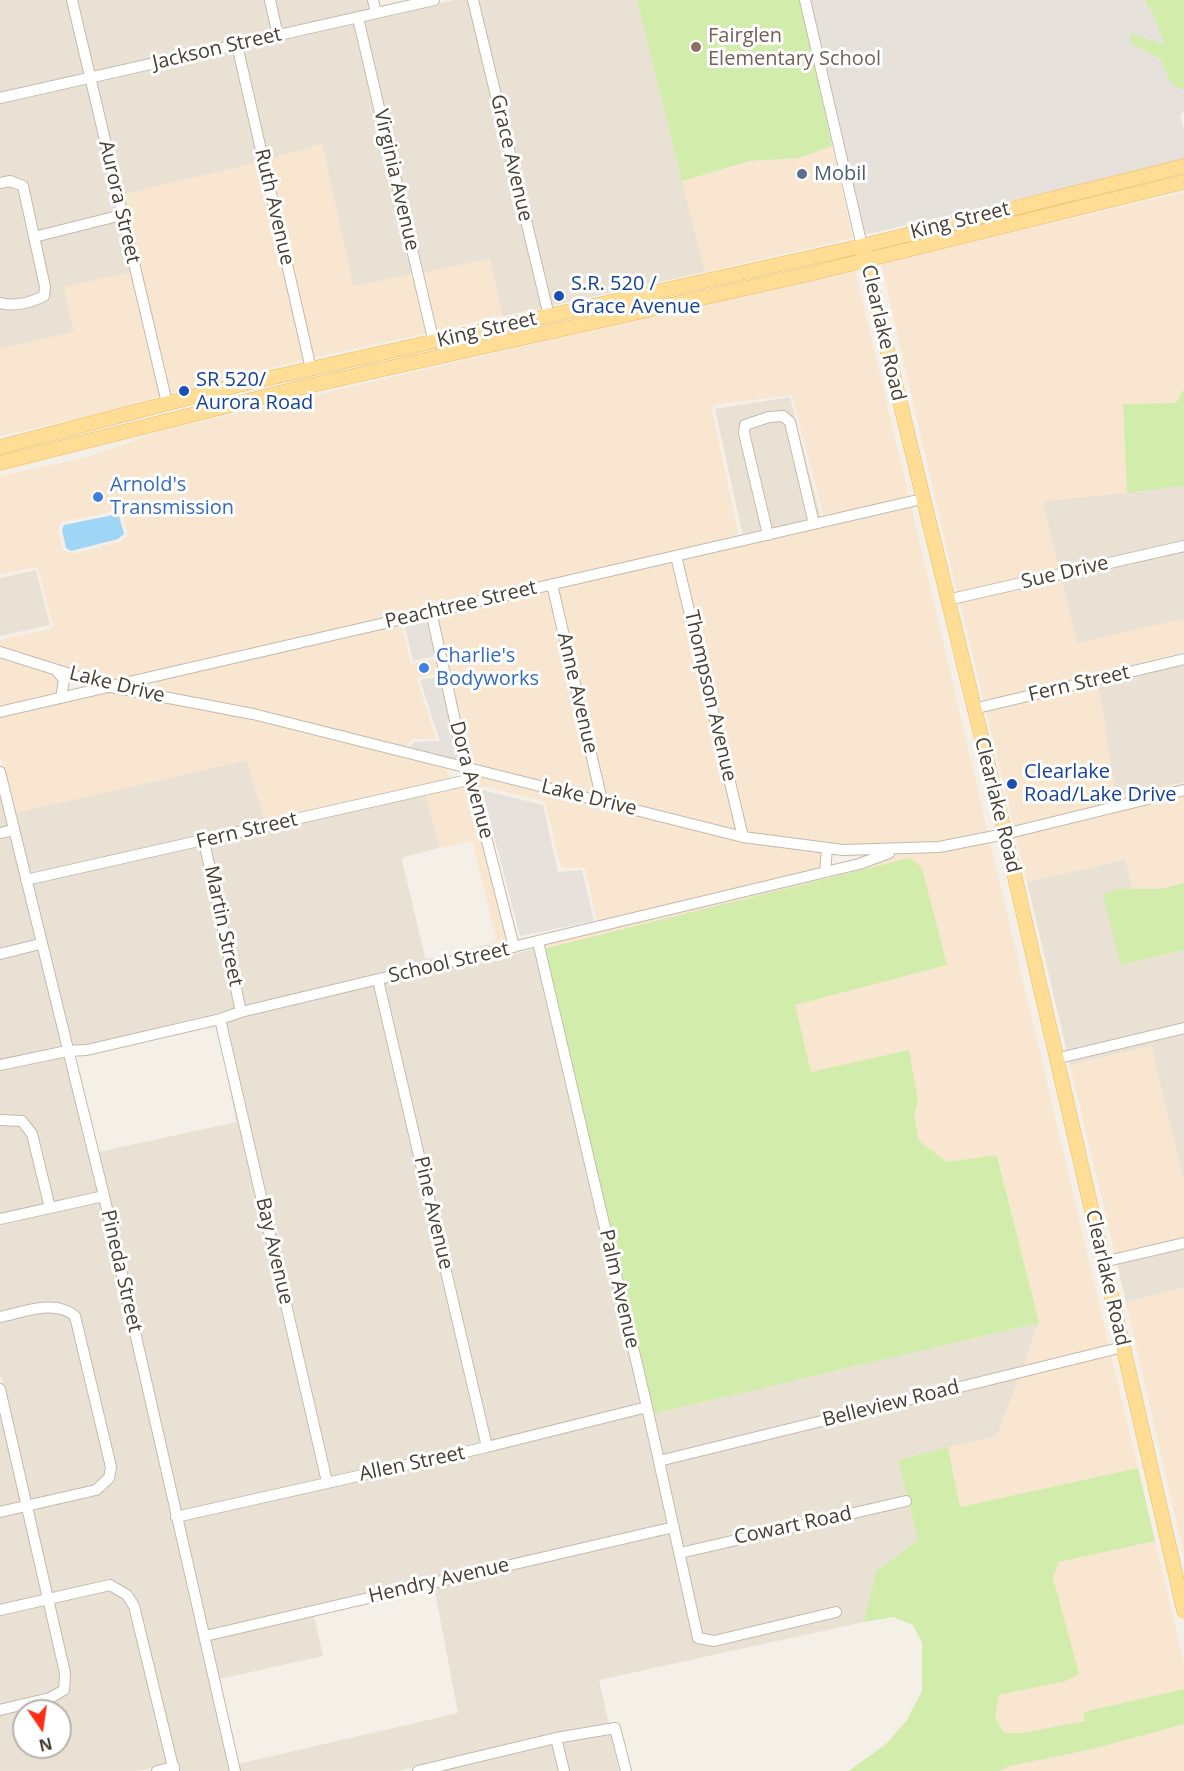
<!DOCTYPE html>
<style>
body{margin:0}
#map{position:relative;width:1184px;height:1771px;overflow:hidden;background:#f5f0e7;font-family:"Open Sans",sans-serif}
canvas{display:block}
.north{position:absolute;left:12px;top:1699px;width:60px;height:60px;box-sizing:border-box;background:#fff;border:2px solid #b6b3ae;border-radius:50%;rotate:167deg;font-size:16px;font-weight:700;line-height:24px;text-align:center;color:#484035}
.north::after{content:'';display:block;margin:auto;width:21px;height:27px;background:#ff2d13;clip-path:polygon(50% 0,100% 100%,50% 72%,0 100%)}
</style>
<div id="map">
<canvas width="1184" height="1771"></canvas>
<div class="north">N</div>
</div>
<script>
const g = document.querySelector('canvas').getContext('2d');
g.lineJoin = 'round';
function fillPath(path, color) {
  g.fillStyle = color;
  g.fill(path, 'evenodd');
}
function trace(path, color, width, dash) {
  g.strokeStyle = color;
  g.lineWidth = width;
  g.lineCap = dash ? 'butt' : 'round';
  g.setLineDash(dash || []);
  g.stroke(path);
}
function write(font, color, halo, rows, align = 'center') {
  g.font = font + ' "Open Sans",sans-serif';
  g.lineWidth = 6;
  g.setLineDash([]);
  g.textBaseline = 'middle';
  g.strokeStyle = halo;
  g.fillStyle = color;
  for (const [text, x, y, turn = 0] of rows) {
    g.save();
    g.translate(x, y);
    g.rotate((+turn || 0) * Math.PI / 180);
    g.textAlign = isNaN(turn) ? turn : align;
    if (halo) g.strokeText(text, 0, 0);
    g.fillText(text, 0, 0);
    g.restore();
  }
}
const residential = new Path2D(`
 M0,0H68L85,74L0,94Z
 M76,0H265L273,32L93,71Z
 M274,0H369L371,10L281,30Z
 M454,0H469L543,308L502,316L490,259L422,273L363,21Z
 M478,0H637L705,272L550,306Z
 M355,23L414,274L353,287L322,144L267,160L242,48Z
 M234,50L260,162L122,195L95,82Z
 M87,83L117,212L37,231L27,185L0,178V103Z
 M10,186L19,189L41,287V293L34,296L10,301L0,298V188Z
 M119,221L132,272L75,332L0,349V307L12,310L37,305L50,299L39,240Z
 M790,397L822,522L744,541L715,409Z
 M1184,486V541L1059,570L1043,503L1046,501Z
 M1184,550V619L1077,644L1061,579Z
 M36,570L50,625L0,636V578Z
 M1184,664V782L1116,798L1098,684Z
 M247,760L265,822L29,875L14,813Z
 M0,772L67,1051L0,1065Z
 M426,793L440,848L404,857L402,860L425,957L429,959L489,944L490,948L244,1006L209,844Z
 M201,846L237,1008L86,1045L70,1046L31,884Z
 M1126,859L1133,890L1115,889L1122,965L1184,950V1023L1067,1052L1027,882Z
 M535,949L641,1404L490,1442L383,983Z
 M376,985L482,1443L330,1477L225,1022Z
 M217,1024L322,1479L179,1512L98,1152L236,1122Z
 M1184,1033V1183L1151,1046L1070,1065L1069,1060Z
 M64,1056L99,1192L53,1203L26,1118L0,1115V1070Z
 M0,1124L20,1126L29,1136L45,1204L0,1215Z
 M101,1201L231,1771H179L128,1589L112,1581L50,1593L33,1509L113,1483L115,1479L78,1312L66,1303L54,1302L0,1312V1224Z
 M1184,1247V1288L1126,1302L1117,1263Z
 M55,1311L72,1319L107,1467L106,1476L94,1486L31,1500L0,1372V1322Z
 M1039,1323L1023,1367L662,1456L653,1414Z
 M1019,1378L997,1436L898,1460L907,1496L683,1547L664,1465Z
 M643,1413L669,1523L208,1630L181,1521Z
 M2,1417L23,1502L0,1507V1418Z
 M909,1505L918,1540L876,1571L864,1622L599,1680L609,1724L551,1734L398,1771H240L238,1764L458,1713L434,1587L671,1532L693,1641L715,1646L840,1615L839,1607L713,1636L701,1634L685,1556Z
 M25,1511L42,1595L0,1605V1516Z
 M110,1590L124,1599L131,1608L169,1764L137,1771H0V1714L67,1695L69,1692L52,1602ZM24,1711H60V1747H24Z
 M44,1604L61,1673L60,1687L48,1694L0,1705V1614Z
 M314,1615L323,1656L219,1679L210,1639Z
 M611,1733L619,1771H568L561,1742Z
 M553,1744L559,1771H438Z`);
const commercial = new Path2D(`
 M322,144L353,286L414,274L428,333L312,358L267,160Z
 M832,146L853,238L705,272L682,181L750,161L799,158Z
 M260,162L304,360L171,393L122,195Z
 M1184,192V389L1177,403L1123,404L1127,493L1046,501L1043,503L1059,570L957,593L881,263Z
 M490,259L502,316L436,331L422,273Z
 M855,269L909,497L824,517L792,395L714,405L712,410L739,537L111,683L0,647V640L50,629L53,626L38,567L0,574V476L88,457L161,431ZM114,511L122,515L128,534L120,542L72,554L63,550L58,529L62,522Z
 M132,272L163,395L102,413L0,436V349L74,332L64,287Z
 M911,506L988,833L938,843L843,846L746,833L681,560Z
 M674,562L737,831L605,797L557,588Z
 M1061,579L1077,643L1184,619V652L984,702L960,602Z
 M549,589L596,795L469,765L436,615Z
 M428,617L404,623L402,627L411,664L437,659L440,674L419,677L417,680L436,739H412L405,748L153,689L157,681Z
 M0,657L54,674L60,682L58,694L0,707Z
 M1098,684L1116,798L1184,783V785L1014,827L986,711Z
 M111,692L252,718L447,769L450,778L265,822L247,760L14,813L0,754V717Z
 M471,775L740,842L822,852L821,869L597,923L585,868H561L545,802L483,786L479,791Z
 M466,785L469,788L509,944L490,948L489,944L495,942L496,938L473,843L469,841L440,848L426,793Z
 M1184,794V883L1160,889L1133,890L1125,859L1027,882L1016,836Z
 M990,842L1109,1346L1023,1367L1039,1325L998,1155L947,1163L919,1141L914,1116L918,1100L811,1072L794,1005L947,965L543,949V945L829,877L897,855L939,852Z
 M1151,1046L1184,1183V1237L1115,1254L1070,1065Z
 M1184,1288V1555L1126,1302Z
 M1111,1355L1138,1468L960,1507L948,1447L997,1436L1019,1378Z
 M1155,1541L1184,1664V1689L1083,1712L1086,1721L1022,1733H1004L995,1717L999,1695L1066,1681L1078,1674L1053,1578L1059,1562Z
 M1184,1724V1771H1000L1010,1766L1093,1749Z`);
const industrial = new Path2D(`
 M809,0H1144L1152,12L1166,45L1130,34V42L1160,59L1169,80L1184,90V110L1180,116L1184,130V161L863,235Z
 M427,622L435,656L413,661L405,627Z
 M439,677L459,760L409,748L414,742L440,741L420,680Z
 M482,790L543,805L558,872L582,870L594,921L520,936Z`);
const green = new Path2D(`
 M637,0H801L832,146L799,158L750,161L682,181Z
 M1144,0H1184V90L1174,86L1169,80L1160,59L1130,43V33L1165,45L1152,12Z
 M1184,389V486L1127,493L1123,404L1176,403Z
 M910,858L922,868L947,965L795,1005L811,1072L909,1050L918,1100L914,1116L919,1141L947,1162L997,1155L1039,1323L653,1414L543,949Z
 M1184,883V950L1121,965L1103,895L1115,889H1160Z
 M948,1447L960,1507L1138,1468L1155,1541L1059,1562L1053,1578L1079,1674L1066,1681L999,1695L995,1717L1004,1733H1022L1085,1721L1083,1712L1184,1689V1724L1093,1749L1010,1766L1000,1771H849L887,1743L907,1720L922,1691V1643L913,1625L893,1617L864,1622L876,1571L918,1540L898,1460Z`);
const water = new Path2D(`
 M113,515L119,516L124,534L118,539L71,551L66,548L62,530L64,525Z`);
const minor = new Path2D(`
 M72,0L167,403
 M270,0L278,36
 M373,0L376,13
 M473,0L549,316
 M805,0L862,246
 M358,18L434,343
 M237,45L311,369
 M0,98L434,0
 M0,183L10,181L23,186L45,287L44,296C30,303 15,307 0,303
 M34,237L122,215
 M768,535L744,433L745,425L769,417L783,416L790,422L814,524
 M676,556L743,837
 M552,584L602,801
 M947,600L1184,546
 M431,611L468,780L473,786L514,947
 M0,652L111,687L253,714L743,837L843,850L939,847L1005,834L1184,790
 M56,670L64,680L61,698
 M973,709L1184,659
 M0,712L922,499
 M0,772L104,1196L235,1771
 M0,833L14,830
 M204,841L241,1012
 M825,872L827,848
 M26,880L468,780
 M538,942L647,1407L698,1638L714,1641L836,1612
 M0,954L40,944
 M378,980L487,1447
 M220,1019L327,1482
 M1055,1059L1184,1028
 M0,1065L67,1051L87,1050L220,1019L241,1012L859,864L889,853
 M0,1120L22,1121L32,1134L50,1208
 M0,1219L104,1196
 M1103,1262L1184,1243
 M0,1317C24,1312 55,1299 75,1316L111,1467L109,1478L96,1490L0,1512
 M0,1389L65,1673L64,1690L50,1698L0,1710
 M659,1461L1123,1347
 M176,1517L487,1447L647,1407
 M680,1553L906,1501
 M0,1610L110,1585L127,1595L134,1606L174,1771
 M205,1636L674,1527
 M556,1738L564,1771
 M157,1771L174,1767
 M418,1771L556,1738L615,1728L626,1771`);
const major = new Path2D(`
 M862,246L1005,834L1184,1611
 M0,447L234,386L862,246L1184,166
 M0,463L299,388L809,274L1184,182`);
const markers = [
 [696,47,6,"#8d6e63"],
 [802,174,6,"#5c6f8a"],
 [559,296,6,"#1a4fb4"],
 [184,391,6,"#1a4fb4"],
 [98,497,6,"#3f7fe0"],
 [424,668,6,"#3f7fe0"],
 [1012,784,6,"#1a4fb4"]
];
const educationNames = [
 ["Fairglen",708,36],
 ["Elementary School",708,59]
];
const streetNames = [
 ["Jackson Street",217,49,-13],
 ["Grace Avenue",511,158,77],
 ["Virginia Avenue",396,180,77],
 ["Aurora Street",119,202,77],
 ["Ruth Avenue",274,207,77],
 ["King Street",960,221,-14],
 ["King Street",487,330,-13],
 ["Clearlake Road",883,333,77],
 ["Sue Drive",1065,573,-13],
 ["Peachtree Street",461,605,-13],
 ["Fern Street",1079,684,-13],
 ["Lake Drive",117,685,14],
 ["Anne Avenue",577,693,77],
 ["Thompson Avenue",710,696,77],
 ["Dora Avenue",471,780,75],
 ["Lake Drive",589,798,14],
 ["Clearlake Road",997,805,76],
 ["Fern Street",247,831,-13],
 ["Martin Street",223,926,78],
 ["School Street",449,963,-13],
 ["Pine Avenue",433,1213,77],
 ["Bay Avenue",274,1251,77],
 ["Pineda Street",121,1271,77],
 ["Clearlake Road",1107,1278,77],
 ["Palm Avenue",619,1289,77],
 ["Belleview Road",891,1404,-14],
 ["Allen Street",412,1464,-12],
 ["Cowart Road",793,1526,-12],
 ["Hendry Avenue",439,1581,-13]
];
const serviceNames = [
 ["Mobil",814,174]
];
const transitNames = [
 ["S.R. 520 /",571,284],
 ["Grace Avenue",571,307],
 ["SR 520/",196,380],
 ["Aurora Road",196,403],
 ["Clearlake",1024,772],
 ["Road/Lake Drive",1024,795]
];
const shopNames = [
 ["Arnold's",110,485],
 ["Transmission",110,508],
 ["Charlie's",436,656],
 ["Bodyworks",436,679]
];
fillPath(residential, '#e9e2d4');
fillPath(commercial, '#f8e6d0');
fillPath(industrial, '#e7e1db');
fillPath(green, '#d2ecac');
fillPath(water, '#9fd6f6');
trace(minor, '#c4baab', 12);
trace(major, '#edbb5d', 15);
trace(minor, '#fff', 10);
trace(major, '#ffdd95', 14);
for (const [x, y, r, color] of markers) {
  const dot = new Path2D();
  dot.arc(x, y, r, 0, 2 * Math.PI);
  g.fillStyle = color;
  g.fill(dot);
  trace(dot, '#fff', 2);
}
write('20px', '#785e54', '#fff', educationNames, 'left');
write('20px', '#484035', '#fff', streetNames);
write('20px', '#4e5e75', '#fff', serviceNames, 'left');
write('20px', '#164399', '#fff', transitNames, 'left');
write('20px', '#366cbe', '#fff', shopNames, 'left');
</script>
